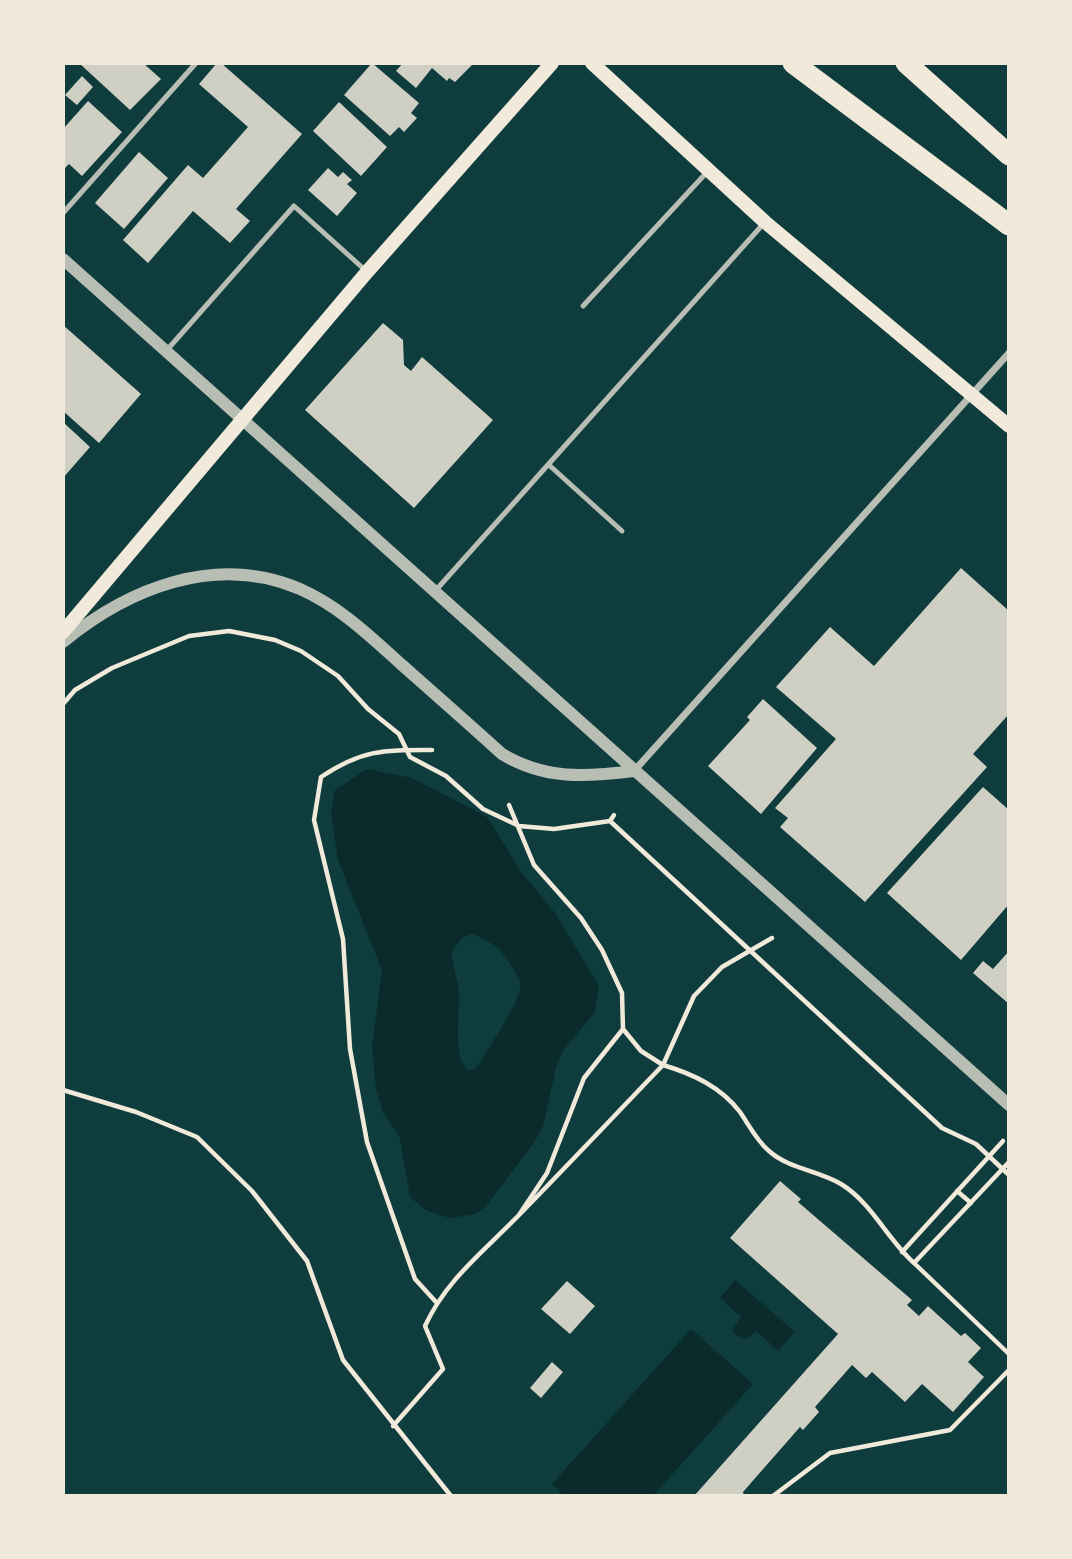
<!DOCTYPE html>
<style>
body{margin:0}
#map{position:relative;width:1072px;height:1559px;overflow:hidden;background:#0f3d3e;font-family:Rubik,sans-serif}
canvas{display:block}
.frame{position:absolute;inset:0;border:65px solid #f1e9da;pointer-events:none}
</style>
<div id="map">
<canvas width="1072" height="1559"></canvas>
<div class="frame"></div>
</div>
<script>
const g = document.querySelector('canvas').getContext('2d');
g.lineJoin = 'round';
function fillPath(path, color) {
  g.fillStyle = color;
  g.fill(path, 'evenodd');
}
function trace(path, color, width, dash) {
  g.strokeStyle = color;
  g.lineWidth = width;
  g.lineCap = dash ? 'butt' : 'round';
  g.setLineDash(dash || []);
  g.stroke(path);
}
const water = new Path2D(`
 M367,769L412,778L487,817L522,873L555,913L599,986L595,1012L562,1052L556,1067L543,1127L533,1144L486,1206L476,1214L450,1218L427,1211L410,1197L399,1135L383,1113L376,1089L372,1047L382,970L338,860L331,814L335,790ZM472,934C489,940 501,948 510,964C514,970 519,977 520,983C523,1000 487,1049 478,1066L469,1071C451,1056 461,1011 459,990C457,977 452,965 452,952L462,938Z
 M735,1280L795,1332L778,1351L757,1331L744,1340L732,1331L741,1317L720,1298Z
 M691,1329L753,1384L653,1496H564L552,1484Z`);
const building = new Path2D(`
 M79,63H143L161,79L130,110Z
 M217,63H221L302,134L236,209L250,221L230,243L193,211L148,263L123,240L188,165L203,178L248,127L199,84Z
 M372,63L419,103L411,113L417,118L404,132L399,127L390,136L344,95Z
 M403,63H474L455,82L449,78L447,81L432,68L416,88L396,71Z
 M82,76L93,87L77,105L65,95Z
 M88,101L122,132L82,176L69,164L65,168L63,166V129Z
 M339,102L387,147L361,176L313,131Z
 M139,152L168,178L124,229L95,203Z
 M328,168L338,177L343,172L352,180L347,184L357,193L337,216L308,190Z
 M383,323L403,340L404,365L411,371L422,357L493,420L414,508L305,410Z
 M63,325L141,394L99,443L63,411Z
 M63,422L90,447L63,478Z
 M961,568L1009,611V714L973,754L987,767L865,902L780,827L788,818L775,808L836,739L776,687L830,627L874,666Z
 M763,699L817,748L761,814L708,766L750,720L747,717Z
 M983,787L1009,810V904L961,960L887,893Z
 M1009,951V1004L973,973L983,961L993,969Z
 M780,1181L801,1199L798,1202L912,1300L907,1305L919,1316L928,1306L961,1336L965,1333L981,1348L968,1362L984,1377L953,1412L922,1384L905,1402L872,1372L866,1378L852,1365L815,1407L819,1412L803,1430L800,1427L743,1492L744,1496H694L838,1334L730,1238Z
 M567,1281L595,1306L570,1334L541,1309Z
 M552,1362L563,1372L541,1398L530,1388Z`);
const path = new Path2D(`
 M63,704L75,690L112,668L189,636L229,631L275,640L301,651L338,676L368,709L399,734L410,757L446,776L483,809L519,826L554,829L610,821
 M432,750C384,750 363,749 321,777L314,820L343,939L350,1049L367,1142L415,1279L436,1302
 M509,805L534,865L581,918L602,950L622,993L623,1029
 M614,815L610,821L942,1128L976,1144L1009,1175
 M772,938L722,967L694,996L663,1065C693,1074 721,1087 740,1112C749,1125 756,1140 769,1151C789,1169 818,1170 841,1184C872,1203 887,1239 914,1263
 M63,1090L136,1112L197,1137L252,1191L307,1261L343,1360L451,1496
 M1009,1162L914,1263L1009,1354
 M957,1191L971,1203
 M902,1252L1003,1141
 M393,1426L443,1369L425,1326C446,1280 483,1252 518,1216C567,1166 615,1115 663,1065L641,1051L623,1029L584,1078L547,1173L519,1215
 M773,1496L830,1453L950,1430L1009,1370`);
const service = new Path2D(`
 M63,213L196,63
 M583,306L708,171
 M167,350L294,206L365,270
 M549,465L622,531
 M436,590L765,222`);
const minor = new Path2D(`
 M634,771L1009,353`);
const tertiary = new Path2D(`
 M63,259L1009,1105
 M63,642C129,588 216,553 300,589C339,606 371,637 402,665C436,695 469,724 502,754C545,780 586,777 634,771`);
const secondary = new Path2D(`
 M592,63L765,222L1009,426
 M63,632L367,272L552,63`);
const motorway = new Path2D(`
 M793,63L1009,225
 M906,63L1009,155`);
fillPath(water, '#0a2a2b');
fillPath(building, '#cfcfc3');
trace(path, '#f1e9da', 4.5);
trace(service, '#b8beb3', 5);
trace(minor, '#b8beb3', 7);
trace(tertiary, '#b8beb3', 12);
trace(secondary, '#f1e9da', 14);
trace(motorway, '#f1e9da', 21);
</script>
